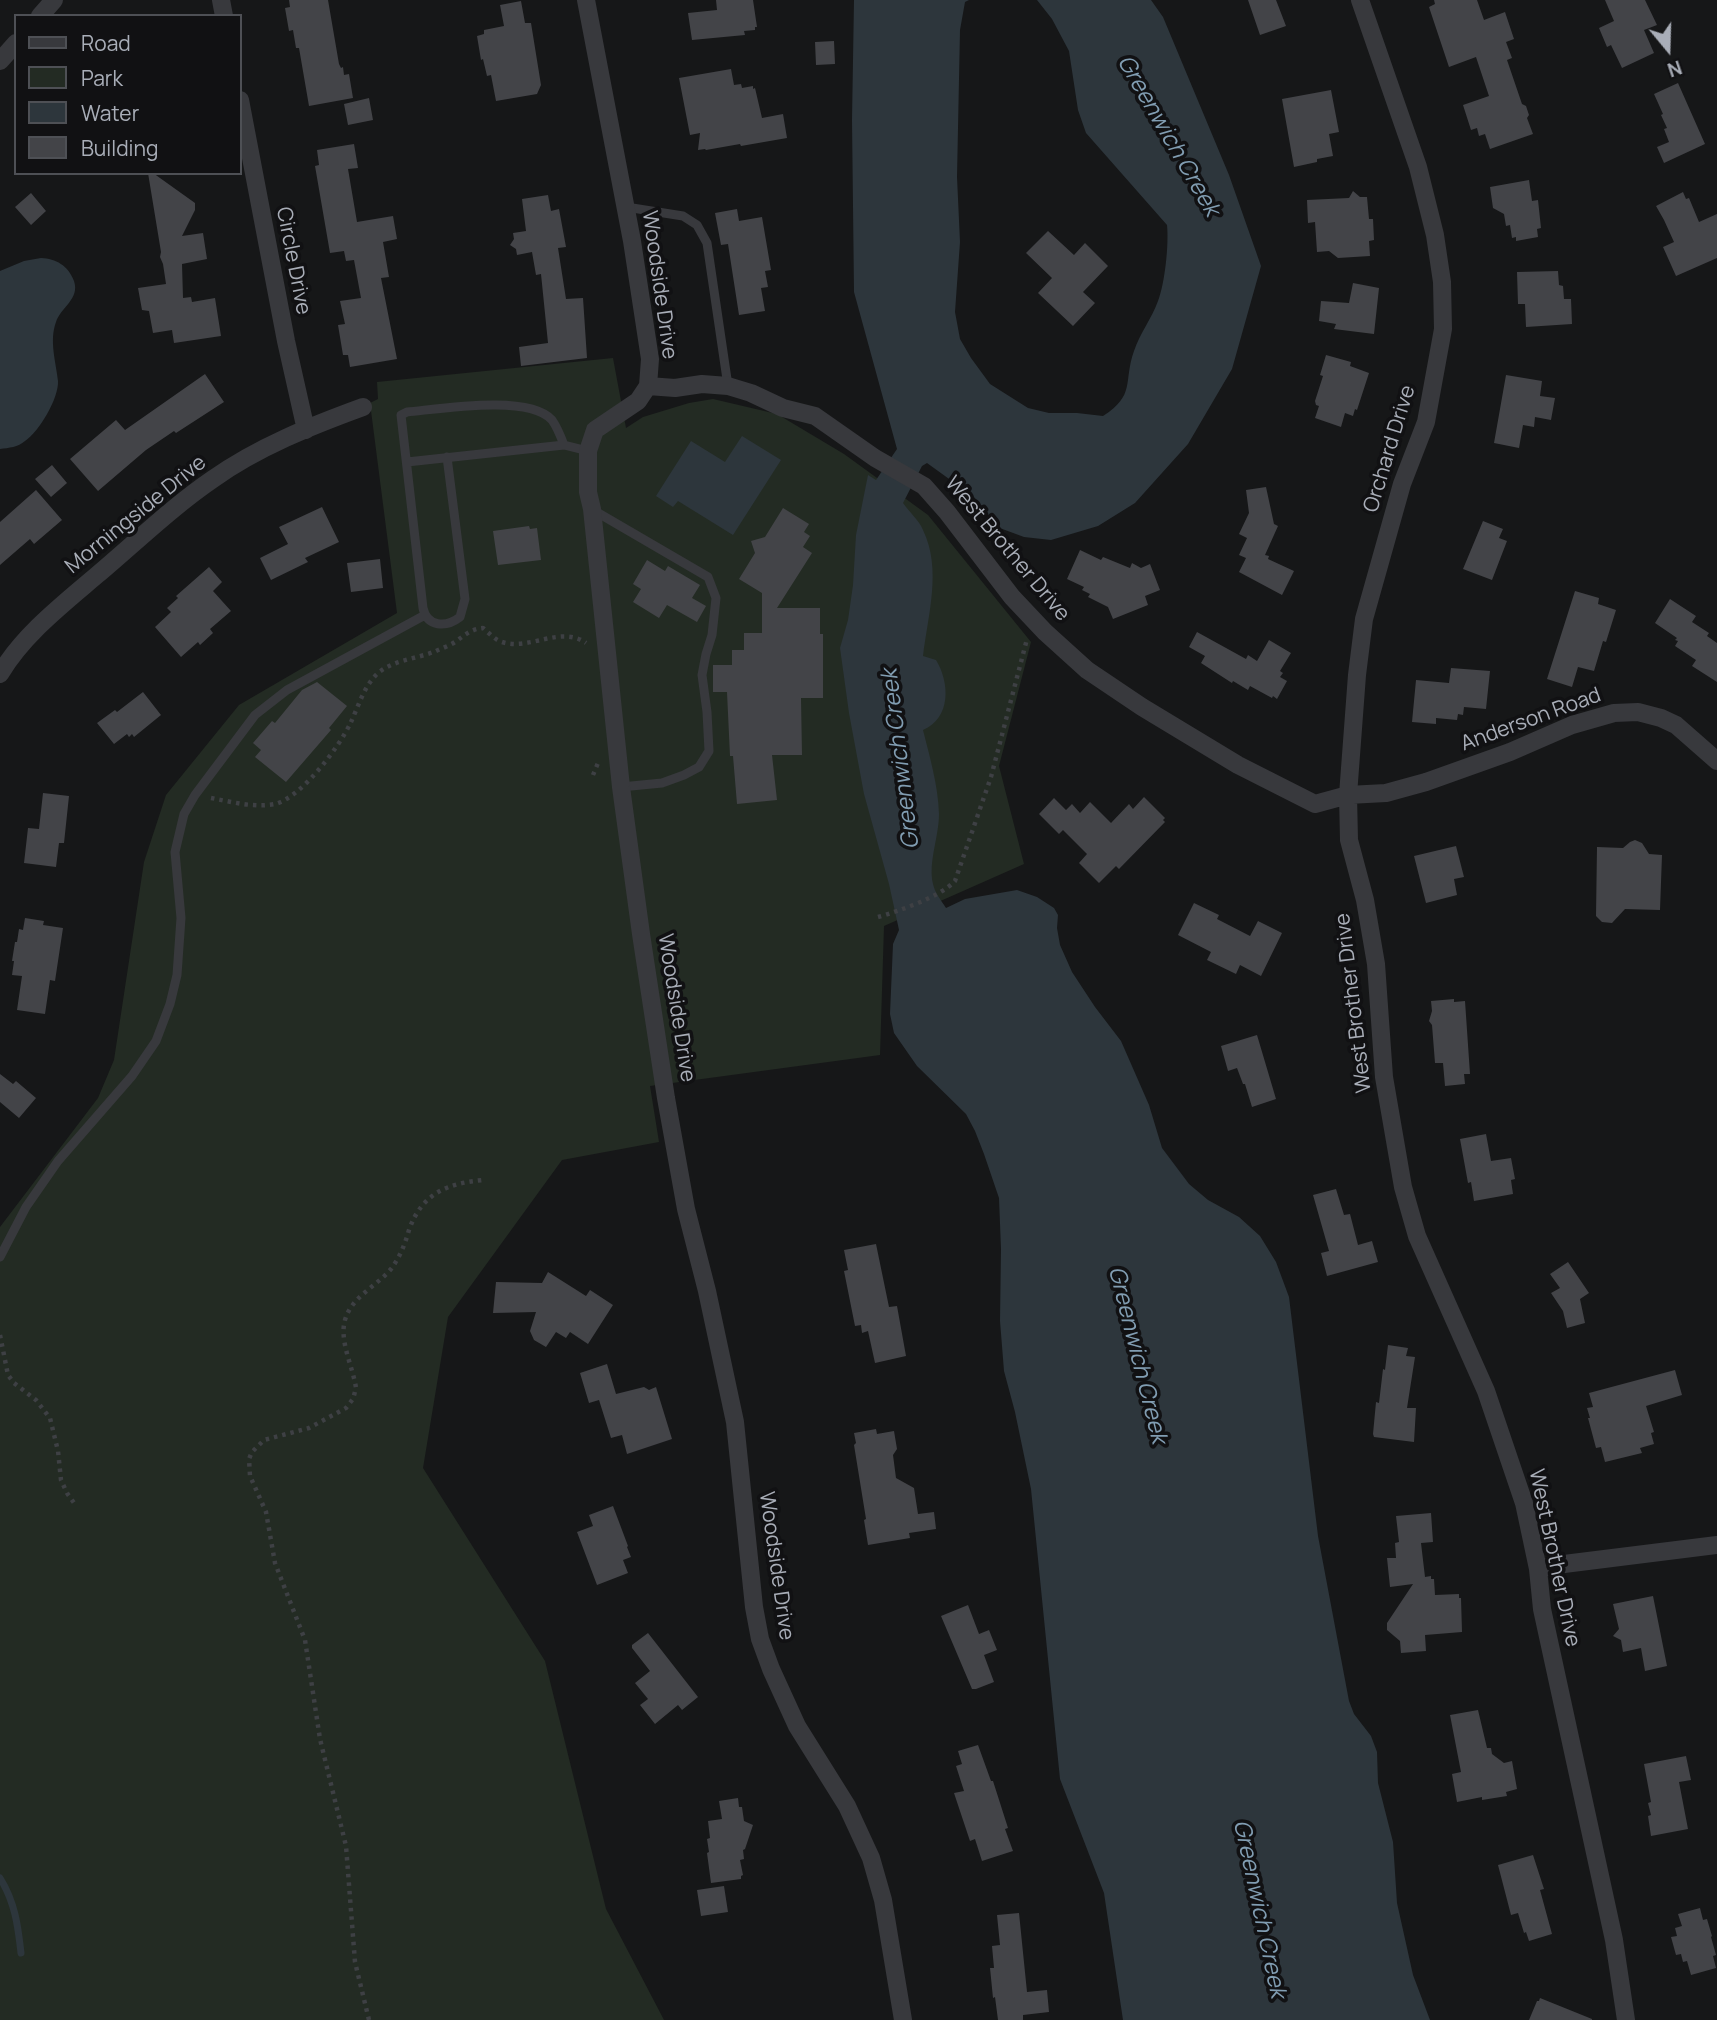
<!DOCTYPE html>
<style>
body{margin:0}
#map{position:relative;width:1717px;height:2020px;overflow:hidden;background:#161718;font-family:Manrope,sans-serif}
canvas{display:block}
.legend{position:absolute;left:14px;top:14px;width:228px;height:161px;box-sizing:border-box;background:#111113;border:2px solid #4e5055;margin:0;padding:9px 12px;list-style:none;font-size:21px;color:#a9aeb8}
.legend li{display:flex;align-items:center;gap:14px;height:35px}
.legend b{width:35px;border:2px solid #4e5055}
.north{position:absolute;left:1633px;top:14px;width:70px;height:70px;-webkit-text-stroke:5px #111113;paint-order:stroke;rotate:161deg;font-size:19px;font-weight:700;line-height:28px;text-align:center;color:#a9aeb8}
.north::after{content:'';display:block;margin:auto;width:24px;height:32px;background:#a9aeb8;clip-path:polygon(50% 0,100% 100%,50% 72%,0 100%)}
</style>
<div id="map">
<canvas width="1717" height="2020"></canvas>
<ul class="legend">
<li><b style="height:9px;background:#38393d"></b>Road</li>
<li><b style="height:19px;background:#232b23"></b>Park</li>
<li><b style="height:19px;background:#2d363c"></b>Water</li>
<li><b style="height:19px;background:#434448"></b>Building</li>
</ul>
<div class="north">N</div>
</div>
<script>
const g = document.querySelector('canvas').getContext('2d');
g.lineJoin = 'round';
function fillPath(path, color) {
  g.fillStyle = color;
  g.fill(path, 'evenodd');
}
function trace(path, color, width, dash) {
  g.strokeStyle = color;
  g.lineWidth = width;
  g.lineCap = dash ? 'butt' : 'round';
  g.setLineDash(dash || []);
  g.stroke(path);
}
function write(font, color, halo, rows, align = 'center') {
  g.font = font + ' Manrope,sans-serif';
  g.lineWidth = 7;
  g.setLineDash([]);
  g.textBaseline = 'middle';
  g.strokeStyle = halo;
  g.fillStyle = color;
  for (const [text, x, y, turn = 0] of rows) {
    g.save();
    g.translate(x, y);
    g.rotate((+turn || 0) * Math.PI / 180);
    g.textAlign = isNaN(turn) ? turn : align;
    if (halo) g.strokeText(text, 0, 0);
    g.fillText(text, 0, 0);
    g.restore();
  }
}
const green = new Path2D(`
 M613,358L626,428L643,417L689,403L713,399L777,414L844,454L928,515L1031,642L999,766L1024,864L884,926L880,1055L650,1086L659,1142L562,1160L448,1317L423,1468L545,1661L606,1909L664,2020H0V1227L98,1098L114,1060L144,862L166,795L239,705L397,613L370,403L378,399L377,382Z`);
const water = new Path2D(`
 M854,0H969L965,2L960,30L957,177L960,242L955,312L960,339L971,358L990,384L1028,408L1049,413H1077L1103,416C1136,395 1123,382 1134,351C1140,333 1152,318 1158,301C1165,283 1169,244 1167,225L1086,133L1078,110L1069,51L1052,19L1037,0H1151L1163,17L1229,175L1261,266L1232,369L1188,444L1135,503L1098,526L1051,540L1024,537L997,527L974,497L927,463L922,466L903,503C909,512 919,520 923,530C942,569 928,615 923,656L936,660C950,683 951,718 923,730C930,758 938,785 939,814C939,837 928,862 933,884C935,893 941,900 946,908L965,899L1017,890L1037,897L1054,908L1058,915L1057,928L1060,945L1072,972L1095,1007L1121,1041L1149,1105L1162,1148L1189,1184L1208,1200L1239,1217L1260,1236L1276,1262L1289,1297L1318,1536L1349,1701L1354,1714L1371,1736L1377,1752L1378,1783L1393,1842L1397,1903L1413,1975L1430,2020H1123L1104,1893L1060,1779L1031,1489L1015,1412L1004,1371L1000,1321L1001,1249L999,1198L984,1154L975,1131L966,1114L917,1066L894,1033L890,1014L893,944L899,930L889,884L864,794L849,713L840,648L848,620L853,585L856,535L868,475L876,480L897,449L854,292L852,120Z
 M41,258C56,259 68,265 74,281C80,299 61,307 56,322C49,341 56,362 58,381C59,398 39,432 25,441C18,447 9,448 0,449V271L24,261Z
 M742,436L781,460L733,535L678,501L673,507L656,496L691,441L725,462Z`);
const stream = new Path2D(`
 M0,1878C15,1902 18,1926 21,1953`);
const building = new Path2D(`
 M289,0H328L339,64L341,68L343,67L344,75L349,74L353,98L309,106L299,48H296L293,30L289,31L285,8L290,7Z
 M716,0H753L757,27H755V30L744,31L745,35L692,40L688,13L717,10Z
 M1248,0H1276L1286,26L1260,35Z
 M1434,0H1477L1484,20L1505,12L1514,39L1506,42L1512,58L1507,60L1522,104L1526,106L1529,115L1527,118L1533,134L1490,149L1485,134L1479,136L1477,128L1471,130L1463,105L1489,96L1476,57L1449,67L1429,7L1435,4Z
 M1605,0H1645L1657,25L1644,30L1654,53L1622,68L1611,45L1607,47L1599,28L1614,21Z
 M521,1L525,23H531L541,85L537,94L496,101L491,75L487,76L483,59L481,60L477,36L484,34V30L504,26L500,5Z
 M834,41L835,64L816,65L815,42Z
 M731,69L734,85L741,84L742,88L753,86V89L755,88L762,118L783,114L787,138L741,146L740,144L706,150L705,149L698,150L700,133L690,135L679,78Z
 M1678,83L1705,144L1664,163L1657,147L1669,142L1664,129L1667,128L1661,115L1663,114L1654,94Z
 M1331,90L1339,132L1329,134L1333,156L1317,159V162L1294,167L1282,99Z
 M369,98L373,120L348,125L344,104Z
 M354,144L358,168L348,169L357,222L393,216L397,239L383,242L389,277L381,278L397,359L350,367L348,355H343L338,325L345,324L340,301L361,298L354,260L346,261L344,251L330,253L315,166L319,165L317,150Z
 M148,173H153L195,203V210L182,236L203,233L207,259L182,264L183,298L191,297L192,302L215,298L221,336L174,343L172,330L153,333L149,311L142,310L138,288L166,284L163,264L160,257L161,252Z
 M1529,180L1532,201L1538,200L1541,228L1537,229L1538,237L1516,241V237L1512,238L1510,225L1506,226L1504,214L1493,208L1490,187Z
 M1353,191L1360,197H1367L1369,219H1373L1374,240L1369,241L1370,256L1338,258L1329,251L1317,252L1315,222L1308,223L1307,200L1349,198Z
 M1683,192L1686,199L1689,198L1699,222L1717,214V258L1676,276L1663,247L1674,242L1664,220L1656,206Z
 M31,193L46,211L31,225L15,207Z
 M548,195L551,211L559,209L566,247L558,248L566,299L583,298L587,358L521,366L519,347L548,343L541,274L536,275L532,252L517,255L516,249L510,245L514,239L513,233L526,231L522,199Z
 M737,209L739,221L762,217L771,270L765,271L768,287L761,288L765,311L739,315L728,244L721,245L715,213Z
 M1048,231L1074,255L1085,243L1108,266L1083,292L1095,303L1073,326L1038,293L1052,278L1026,253Z
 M1558,271L1559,285L1563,286L1564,299H1571L1572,324L1526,327L1525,304H1518L1517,272Z
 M1353,283L1379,288L1374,334L1334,329L1336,324L1319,321L1321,301L1349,303Z
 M1326,355L1351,362L1350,366L1369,373L1357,410L1355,409L1353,416L1345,413L1341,427L1315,418L1319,406L1316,405L1315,401L1323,376L1320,375Z
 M205,374L224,402L176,433L174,431L146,450L98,491L70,459L116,420L125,430Z
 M1506,375L1542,381L1540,396L1555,398L1551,420L1535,417L1534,427L1523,425L1519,448L1494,443Z
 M52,465L67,483L51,497L35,479Z
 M1266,487L1274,524L1278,526L1265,555L1269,556L1268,559L1294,571L1282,595L1239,572L1246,558L1239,555L1247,538L1239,534L1249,513L1246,490Z
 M36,490L62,520L34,544L30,539L0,565V522Z
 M322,507L339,542L305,558L308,562L271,580L260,558L288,544L279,527Z
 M783,508L809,524L804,532L810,536L803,547L812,553L777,608H820V634H823V698H801L802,755H772L777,800L737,804L733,756H730L727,692H713V665H732V650H744V633H762V593L739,579L755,553L751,541L765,537Z
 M1483,521L1503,529L1499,538L1507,541L1492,580L1463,569Z
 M529,526L530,529L537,528L541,560L498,565L493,531Z
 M1080,550L1101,560L1103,557L1130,568L1132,563L1141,568L1150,564L1160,590L1145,596L1148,605L1113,619L1108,607L1088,597L1090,594L1082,590L1084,587L1067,579Z
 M380,559L383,588L351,592L347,563Z
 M647,560L665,571L668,566L700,585L692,598L706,606L697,622L667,605L659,618L633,602L641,589L633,584Z
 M209,567L222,582L213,591L231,611L210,629L213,633L200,645L198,642L181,657L155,627L171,612L167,608L178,598L176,596Z
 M1575,591L1599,598L1598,604L1616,610L1606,642L1603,641L1594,671L1578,667L1572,687L1547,679Z
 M1670,599L1696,616L1692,622L1709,633L1707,636L1717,643V682L1692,666L1696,660L1675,646L1678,641L1675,640L1677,638L1655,623Z
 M1197,632L1246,659L1248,655L1257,661L1269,640L1291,653L1280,671L1283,673L1280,677L1287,681L1277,699L1273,696L1272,698L1250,686L1248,690L1233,681L1232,683L1201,663L1205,656L1189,647Z
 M1451,668L1490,671L1486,709L1464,707L1463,715L1458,714L1457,720L1436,718V724L1412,722L1416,680L1449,683Z
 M317,682L347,706L329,728L331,730L286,782L255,757L261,750L253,743L272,721L275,723L302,690Z
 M143,692L161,715L134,737L132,734L129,737L127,734L114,744L97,723L115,710L117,712Z
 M43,793L69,796L64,843H59L56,867L24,863L28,828L39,829Z
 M1144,797L1165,818L1163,820L1165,822L1119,869L1116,866L1099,883L1079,863L1087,854L1063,830L1059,834L1039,814L1054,798L1066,810L1072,804L1080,813L1090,802L1111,823L1129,804L1133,809Z
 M1635,840L1642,843L1649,854L1662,855L1660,910L1625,909L1612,923L1602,922L1596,916L1597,847L1623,848L1630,842Z
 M1456,846L1464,877L1454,879L1457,895L1426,903L1414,856Z
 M1194,903L1219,915L1217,919L1250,936L1258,921L1282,933L1261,976L1240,965L1236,974L1207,960L1211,952L1178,935Z
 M25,918L44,921L43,925L63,928L55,981L50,980L45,1014L17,1010L22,976L12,975L14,961H12L15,942H17L19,929L23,930Z
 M1454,999V1002L1465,1001L1470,1074H1464L1465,1084L1445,1086L1443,1063H1435L1432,1025L1429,1021L1432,1011L1431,1001Z
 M1257,1035L1276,1099L1252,1107L1245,1084H1243L1237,1068L1228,1071L1221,1046Z
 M0,1074L13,1084L16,1081L36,1098L19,1118L0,1102Z
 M1486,1134L1491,1161L1511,1158L1515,1179L1511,1180L1513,1194L1474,1201L1471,1182L1468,1183L1460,1139Z
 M1336,1189L1344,1215L1350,1214L1358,1245L1372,1241L1378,1262L1327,1276L1321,1253L1329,1251L1313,1195Z
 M876,1244L889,1307L897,1306L906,1356L875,1363L868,1331L862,1333L861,1325L855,1326L844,1271L848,1270L844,1250Z
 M1568,1262L1589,1293L1580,1299L1585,1323L1567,1328L1563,1311L1551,1293L1560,1288L1550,1274Z
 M548,1272L586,1296L590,1290L613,1305L588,1344L570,1332L566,1338L556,1332L546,1347L534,1340L530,1331L536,1312L493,1313L496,1282L542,1283Z
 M1388,1345L1408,1348L1406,1356L1415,1357L1407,1408H1416L1414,1442L1374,1437L1373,1434L1376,1402L1379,1403L1383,1369L1385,1370Z
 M607,1364L616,1394L644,1387L649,1390L656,1387L672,1439L627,1454L622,1435L611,1438L599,1400L589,1403L580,1373Z
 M1675,1370L1682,1395L1646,1406L1654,1432L1651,1433L1654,1444L1640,1448L1642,1453L1605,1462L1601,1447L1596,1448L1588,1418H1590L1587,1408L1593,1407L1589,1393Z
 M876,1429L877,1434L894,1431L897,1449L893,1455L896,1478L914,1488L918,1514L934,1512L936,1529L909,1533L910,1538L868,1545L864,1520L866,1519L854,1445L856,1443L854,1433Z
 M613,1506L628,1546L627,1547L631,1557L623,1560L628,1573L597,1585L577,1532L593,1526L589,1515Z
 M1431,1513L1433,1542L1421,1543L1425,1577L1431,1576V1579H1434L1435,1595L1459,1594V1598H1461L1462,1632L1425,1635L1426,1651L1401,1653L1400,1641L1387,1630V1623L1413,1584L1390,1587L1387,1558H1396L1395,1543L1399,1542L1396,1516Z
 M1653,1596L1667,1666L1645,1671L1641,1648L1623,1652L1621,1640L1613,1636L1619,1629L1613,1604Z
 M968,1605L979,1634L989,1630L997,1650L984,1655L994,1682L976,1689H972L941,1616Z
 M648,1633L698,1697L682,1710L678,1705L655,1724L640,1705L648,1699L635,1683L650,1671L632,1648V1645Z
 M1478,1710L1487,1748H1491L1492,1754L1504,1763L1512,1761L1517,1789L1506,1792L1507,1796L1482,1800V1797L1457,1802L1452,1774L1461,1772L1450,1715Z
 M978,1745L991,1781H993L1008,1828L1005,1829L1013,1851L982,1861L975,1839L970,1841L954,1793L964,1791L956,1766L962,1764L958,1751Z
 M1686,1756L1691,1780L1679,1782L1688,1829L1651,1836L1648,1816L1651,1815L1648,1803L1651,1802L1644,1764Z
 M738,1798L739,1807H742L744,1821L753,1825L745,1849L743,1850L744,1859L740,1860L743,1875L741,1876V1879L711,1883L707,1853L709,1852L707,1839L710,1838L708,1821L722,1819L719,1801Z
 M1533,1855L1544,1889L1540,1890L1552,1934L1529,1941L1526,1932L1524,1933L1518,1913L1511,1915L1498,1865Z
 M724,1886L728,1912L701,1916L697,1890Z
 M1700,1908L1703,1920L1707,1919L1712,1936L1711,1937L1716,1955L1713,1956L1716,1968L1691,1975L1687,1961L1683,1962L1681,1954L1676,1955L1671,1937L1677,1936L1675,1928L1682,1926L1678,1914Z
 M1019,1913L1027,1992L1047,1990L1049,2012L1023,2015V2020H998L995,1997L993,1998L990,1968H994L992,1946L1000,1945L997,1915Z
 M1540,1998L1592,2019V2020H1529L1537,2001H1539Z`);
const path = new Path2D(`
 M593,775L598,763
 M211,798C232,802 254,808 275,804C302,797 340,746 351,722C358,707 364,687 376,675C391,660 417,659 436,651C442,648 449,646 455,642C465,635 471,629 483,628C489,633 495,640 502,642C529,651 561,625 586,643
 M878,917C899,911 940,897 955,881L991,777L1027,639
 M0,1335L8,1375L14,1383L36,1400L50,1418L58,1451L61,1480L67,1493L74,1503
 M369,2020L355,1962L346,1846L320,1739L305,1640L275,1563L266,1512L250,1476L249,1459L252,1452L264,1440L309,1428L346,1408L353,1399L356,1388C353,1367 339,1341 345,1320C352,1296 376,1287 391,1269C400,1257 405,1244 409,1230C422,1193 448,1183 484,1180`);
const service = new Path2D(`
 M626,207L683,216L697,225L707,243L728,386
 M447,457L465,599L460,617C446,628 427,627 423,608L401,415L407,412C440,409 529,394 552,420C557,427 561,437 564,445
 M407,462L564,445L588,451
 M593,510L708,577L716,598L712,635L706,654L702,675L707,712L709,751L699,767L684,775L662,783L621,787
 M0,1257L26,1207L58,1161L132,1076L156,1041L170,1004L177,975L181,918L175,852L184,814L195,795L255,715L287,690L425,615`);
const minor = new Path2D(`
 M221,0L224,16
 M586,0L632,241L650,359L648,386L638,401L595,430L588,451V492L592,509L621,787L641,934L666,1098L686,1209L707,1291L735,1422L754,1607L760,1639L771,1669L797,1726L847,1806L871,1858L883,1900L903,2020
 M1360,0L1418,167L1435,235L1442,282L1443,329L1426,422L1402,484L1364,619L1357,675L1348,795L1386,793L1426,782L1510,752L1572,725L1614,713L1638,712L1661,718L1676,725L1717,761
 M40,16L54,0
 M0,61L16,43
 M240,100L286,341L306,430
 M648,386L675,388L702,384L728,386L751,393L783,408L815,416L875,458L924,486L947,512L1012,597L1045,632L1087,670L1142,707L1238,765L1315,804L1348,795L1349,840L1365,900L1376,964L1384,1077L1403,1187L1417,1236L1486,1391L1524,1503L1538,1569L1542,1609L1614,1940L1626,2020
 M0,674C23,635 63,604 97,575C135,543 172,507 213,479C258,447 311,426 363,407
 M1538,1569L1564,1564L1717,1545`);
const streetNames = [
 ["Circle Drive",293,261,79],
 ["Woodside Drive",659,285,82],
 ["Orchard Drive",1390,449,-73],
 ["Morningside Drive",136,515,-39],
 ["West Brother Drive",1007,549,50],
 ["Anderson Road",1531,720,-20],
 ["West Brother Drive",1354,1003,-97],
 ["Woodside Drive",676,1008,81],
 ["West Brother Drive",1554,1558,78],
 ["Woodside Drive",776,1566,82]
];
const waterNames = [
 ["Greenwich Creek",1168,136,60],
 ["Greenwich Creek",901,759,-97],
 ["Greenwich Creek",1137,1355,76],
 ["Greenwich Creek",1259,1909,78]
];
fillPath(green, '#232b23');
fillPath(water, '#2d363c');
trace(stream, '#2d363c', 7);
fillPath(building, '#434448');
trace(path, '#3e4044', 4.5, [3.5, 5]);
trace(service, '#38393d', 9);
trace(minor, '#38393d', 18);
write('21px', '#a9aeb8', '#111113', streetNames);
write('italic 23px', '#819db2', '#111113', waterNames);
</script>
